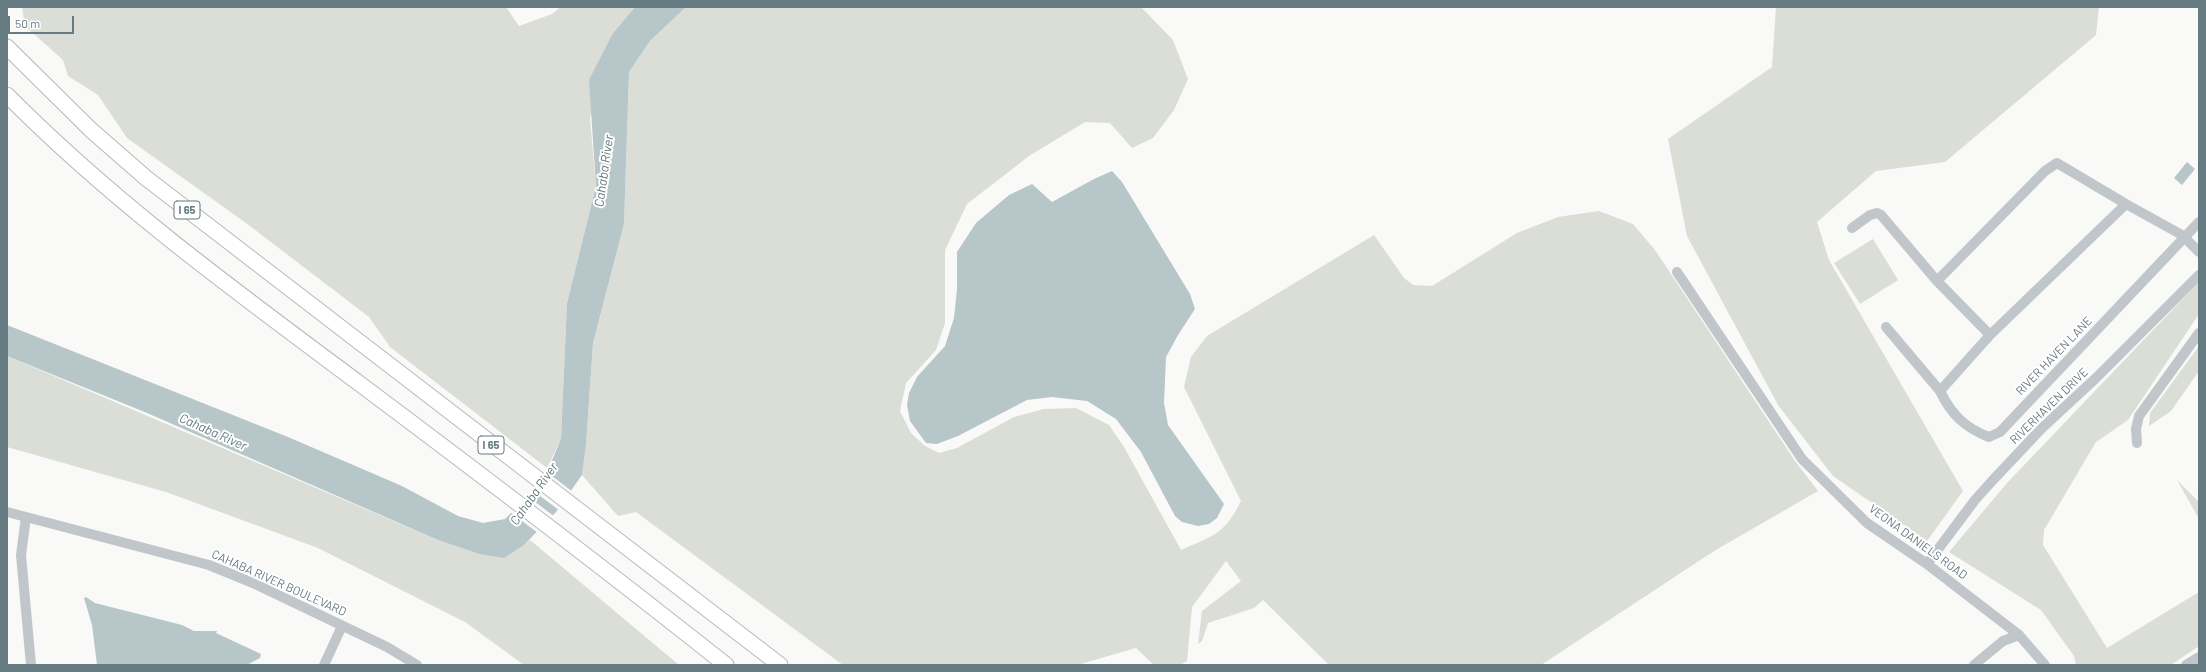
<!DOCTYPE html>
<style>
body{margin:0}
#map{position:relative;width:2206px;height:672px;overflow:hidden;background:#f9f9f7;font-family:Barlow,sans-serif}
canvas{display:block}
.frame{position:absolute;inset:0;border:8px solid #657a81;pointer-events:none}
.scale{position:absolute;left:8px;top:16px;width:66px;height:18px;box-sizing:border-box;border:2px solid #657a81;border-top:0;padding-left:5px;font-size:12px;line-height:14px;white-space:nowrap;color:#657a81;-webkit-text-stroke:3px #fff;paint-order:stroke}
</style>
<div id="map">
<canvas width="2206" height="672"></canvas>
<div class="frame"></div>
<div class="scale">50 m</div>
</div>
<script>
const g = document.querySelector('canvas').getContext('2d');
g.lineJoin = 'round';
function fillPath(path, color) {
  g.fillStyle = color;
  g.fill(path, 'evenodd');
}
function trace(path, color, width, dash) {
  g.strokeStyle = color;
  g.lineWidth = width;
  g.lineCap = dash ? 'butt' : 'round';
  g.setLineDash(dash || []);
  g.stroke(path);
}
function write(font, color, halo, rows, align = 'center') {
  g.font = font + ' Barlow,sans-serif';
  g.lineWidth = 4;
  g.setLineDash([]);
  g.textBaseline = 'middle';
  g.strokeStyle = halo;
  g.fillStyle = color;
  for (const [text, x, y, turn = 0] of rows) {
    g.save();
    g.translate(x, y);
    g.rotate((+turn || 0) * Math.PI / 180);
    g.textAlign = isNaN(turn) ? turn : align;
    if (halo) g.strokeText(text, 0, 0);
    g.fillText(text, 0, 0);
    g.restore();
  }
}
const green = new Path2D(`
 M22,7H506L519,26L552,14L561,7H635L613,33L590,118L596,186L567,303L561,439L547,468L390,347L369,317L246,223L127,138L98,95L68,76L63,60L25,26Z
 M686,7H1141L1173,40L1188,79L1174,110L1153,138L1132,148L1110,123L1085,122L1029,156L967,204L945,250V323L936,350L906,383L900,411L911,433L925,446L939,453L957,448L1014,417L1044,409L1076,408L1109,425L1124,447L1181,550C1213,536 1225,534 1241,501L1184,387L1191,357L1207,336L1374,235L1404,278L1413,285L1432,286L1517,233L1558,217L1599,211L1633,224L1655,250L1795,461L1818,491L1714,551L1541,665H1329L1263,600L1254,608L1208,623L1202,641L1198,644L1202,611L1241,581L1226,561L1192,607L1187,661L1180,665H1154L1136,648L1077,665H843L636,512L618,516L582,475L586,445L593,343L624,224L629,72L650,41Z
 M1776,7H2099L2096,35L1945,162L1876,171L1817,222L1829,260L1963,491L1927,541L1833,476L1778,405L1687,236L1668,139L1772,67Z
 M1873,239L1898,280L1860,304L1834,263Z
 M2198,283L2199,314L2128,420L2096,442L2044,530L2043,545L2107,648L2199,592V646L2171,665H2076L2074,656L2041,610L1949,552L2007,483Z
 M2199,346V371L2171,411L2149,426L2150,413Z
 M7,356L438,540L479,554L524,545L530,540L679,665H524L465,622L318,548L166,492L7,447Z
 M2177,480L2199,502V519Z`);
const water = new Path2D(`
 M635,7H686L650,41L629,72L624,224L593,343L586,445L582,475L556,512L524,545L504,558L479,554L438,540L147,413L7,356V325L288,437L402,486L458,516L483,523L505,519L530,494L550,465L561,439L567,303L596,186L589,80L613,33Z
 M2187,162L2195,169L2182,185L2174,178Z
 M1112,171L1122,182L1190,294L1195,309L1178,335L1166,357L1164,403L1168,425L1224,504L1217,518L1209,524L1198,526L1182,522L1175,516L1141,452L1116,419L1087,401L1052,397L1027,400L958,436L937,444L926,443L910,421L907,405L909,393L917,377L945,346L954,318L957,289V252L976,223L1009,195L1032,184L1052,202L1094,179Z
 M86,597L95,603L182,625L194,631H217L216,633L261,654L260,658L247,665H97L92,625L84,598Z`);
const pier = new Path2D(`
 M544,470L573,492L560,511L531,489Z
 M526,495L555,517L538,533L510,512Z`);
const minor = new Path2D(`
 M2126,204L2182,235L2199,252
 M1852,228L1870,215L1877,213L1881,215L1937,281L1990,335
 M1677,272L1802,459L1867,523L1927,564L2019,635L2045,665
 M1886,327L1940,391L1990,335L2126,204L2057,163L2045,171L1937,281
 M1940,391C1951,414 1965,428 1989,437L2000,432L2199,222
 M2137,443L2136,429L2139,416L2199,333
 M7,512L209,565L253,583L387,647L417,665
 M26,517L21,555L31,665
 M1927,564L1975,500L1992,481L2042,428L2096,378L2199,275
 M324,665L342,626
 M1974,665L2003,641L2019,635
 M2186,665L2199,657`);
const highway = new Path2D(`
 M7,47L91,130L146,178L780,665
 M7,95C115,204 238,293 360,384C483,476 605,569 726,665`);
const shields = [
 [187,210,26],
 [491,445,26]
];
const shieldNames = [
 ["I 65",187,210],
 ["I 65",491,445]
];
const streetNames = [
 ["RIVER HAVEN LANE",2054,356,-46],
 ["RIVERHAVEN DRIVE",2049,406,-44],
 ["VEONA DANIELS ROAD",1918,542,36],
 ["CAHABA RIVER BOULEVARD",279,583,24]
];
const waterNames = [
 ["Cahaba River",604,171,-82],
 ["Cahaba River",213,432,24],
 ["Cahaba River",534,494,-55]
];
fillPath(green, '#daded6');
fillPath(water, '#b7c6c8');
fillPath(pier, '#f9f9f7');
trace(highway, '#b4b9bc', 17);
trace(minor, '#c0c6c9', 10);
trace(highway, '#fff', 15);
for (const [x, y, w] of shields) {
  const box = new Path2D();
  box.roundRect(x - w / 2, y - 9, w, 18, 3);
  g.fillStyle = '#fff';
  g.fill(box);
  trace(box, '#657a81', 1);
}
write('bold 11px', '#657a81', null, shieldNames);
write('12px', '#657a81', '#fff', streetNames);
write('italic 13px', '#60787b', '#fff', waterNames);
</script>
